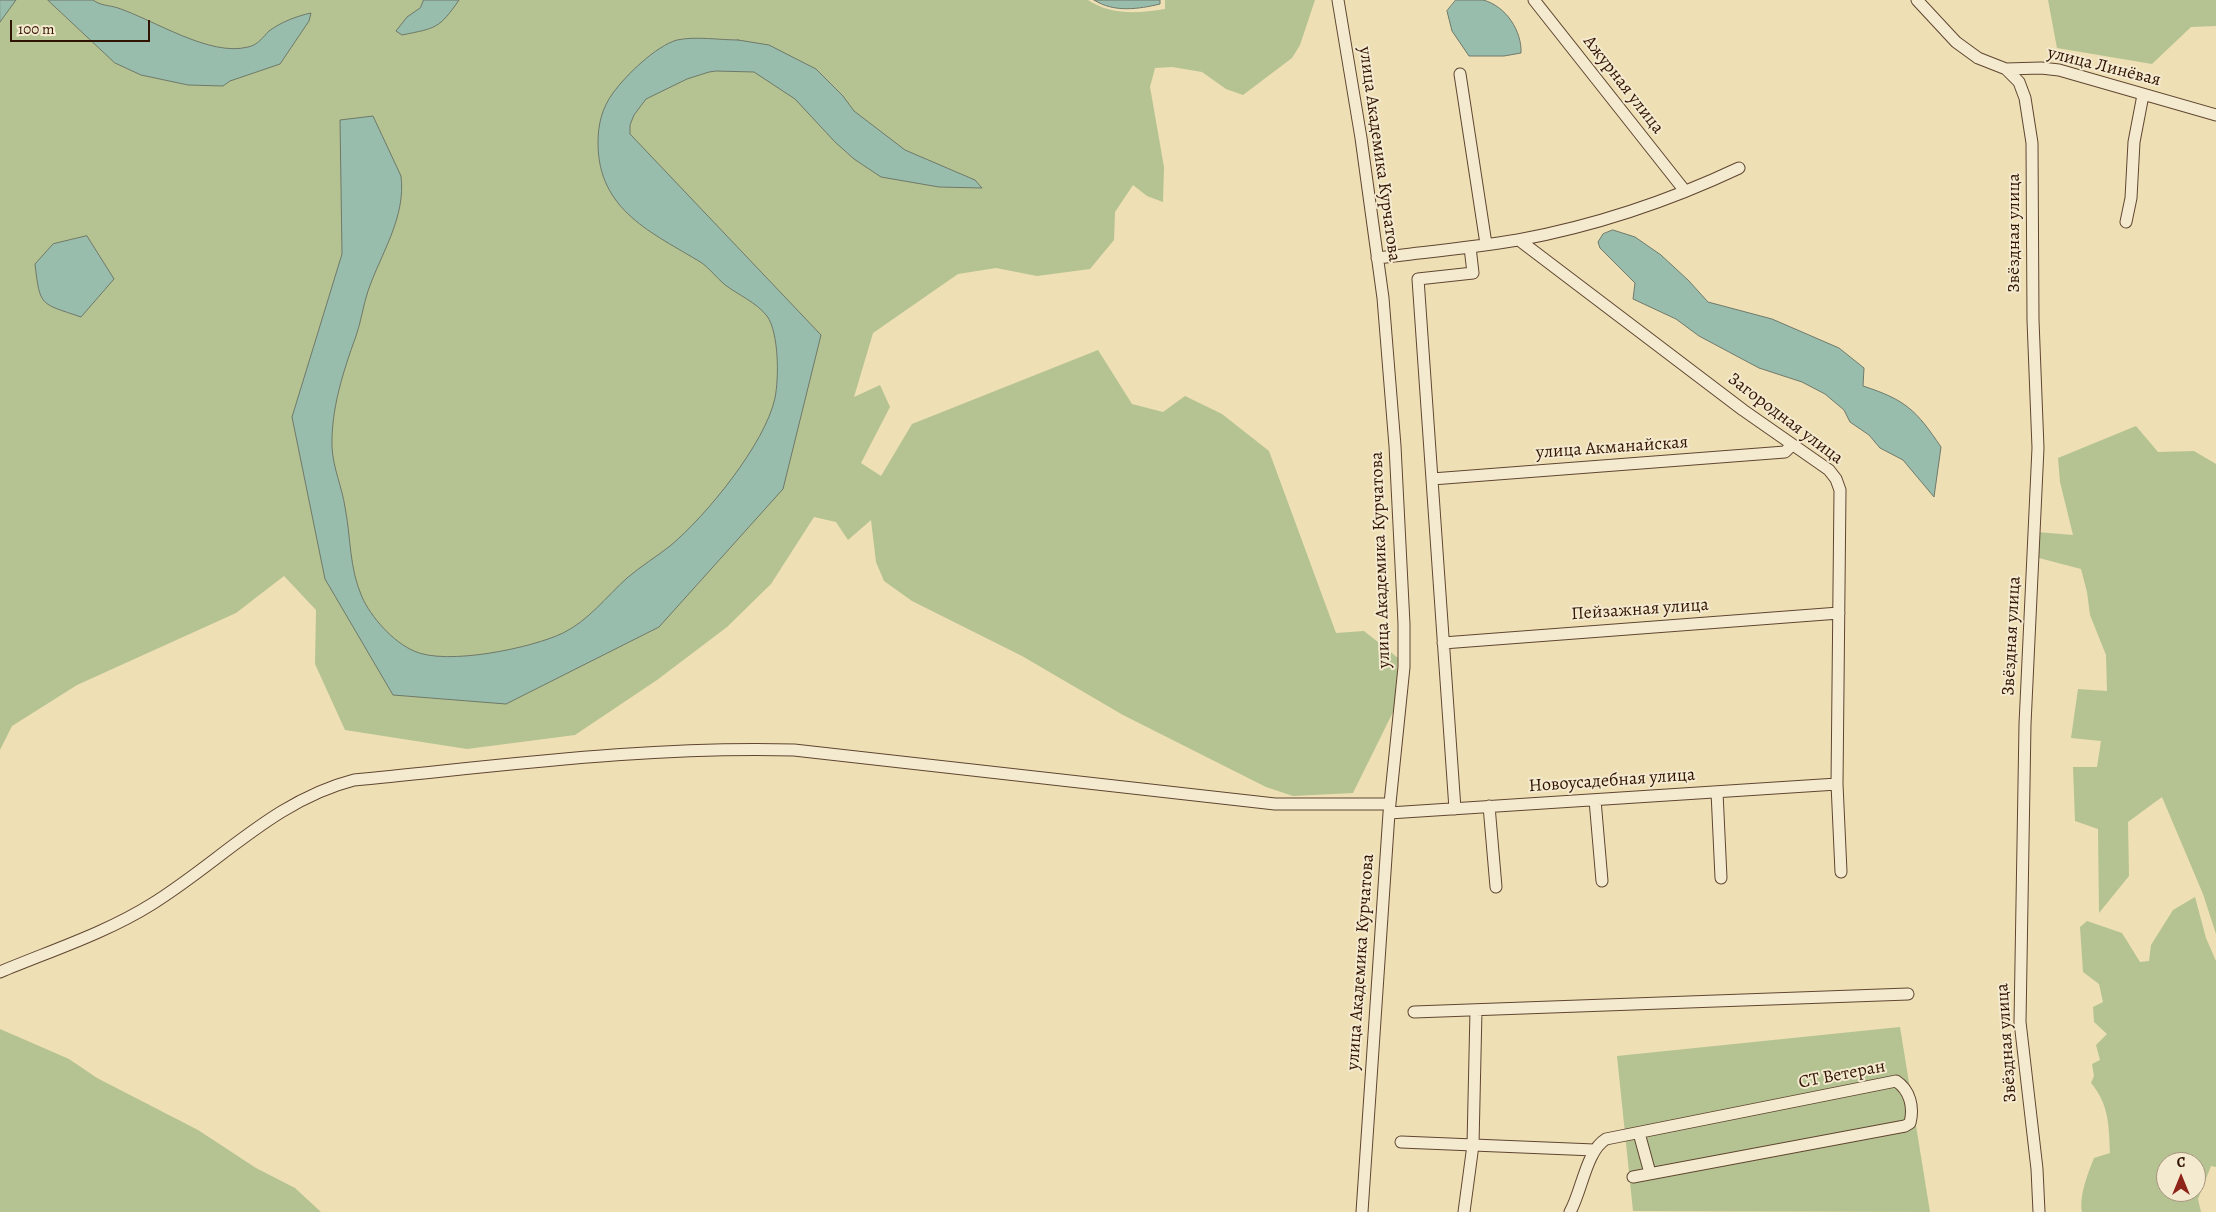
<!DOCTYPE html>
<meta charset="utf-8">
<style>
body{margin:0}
#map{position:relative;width:2216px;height:1212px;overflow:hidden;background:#eedfb5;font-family:Alegreya,serif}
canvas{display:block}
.north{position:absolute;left:2156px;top:1152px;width:50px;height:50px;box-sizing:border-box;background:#f4eacf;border:1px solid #a6947d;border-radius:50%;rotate:0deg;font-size:14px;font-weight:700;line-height:20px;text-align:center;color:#311303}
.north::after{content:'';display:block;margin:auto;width:18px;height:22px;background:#8f2418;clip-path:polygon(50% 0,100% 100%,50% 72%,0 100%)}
.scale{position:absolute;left:10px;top:20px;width:140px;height:22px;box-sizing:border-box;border:2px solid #311303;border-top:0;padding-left:6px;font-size:15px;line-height:18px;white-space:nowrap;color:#311303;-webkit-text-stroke:4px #f4eacf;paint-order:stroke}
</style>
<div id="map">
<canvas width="2216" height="1212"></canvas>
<div class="north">С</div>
<div class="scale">100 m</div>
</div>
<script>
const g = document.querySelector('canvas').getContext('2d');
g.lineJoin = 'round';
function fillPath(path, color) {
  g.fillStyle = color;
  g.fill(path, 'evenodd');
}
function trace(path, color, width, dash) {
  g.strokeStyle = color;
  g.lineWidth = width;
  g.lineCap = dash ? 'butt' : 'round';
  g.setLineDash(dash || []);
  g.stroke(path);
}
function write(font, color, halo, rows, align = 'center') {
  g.font = font + ' Alegreya,serif';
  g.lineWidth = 4;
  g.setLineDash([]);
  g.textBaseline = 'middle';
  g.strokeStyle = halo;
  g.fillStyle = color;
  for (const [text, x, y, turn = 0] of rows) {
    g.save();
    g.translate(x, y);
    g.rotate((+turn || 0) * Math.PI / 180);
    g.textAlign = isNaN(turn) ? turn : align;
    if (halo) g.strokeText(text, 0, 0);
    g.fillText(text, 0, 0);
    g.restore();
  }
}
const green = new Path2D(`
 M0,0H1088C1112,16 1139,13 1165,9V0H1315L1300,45L1292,58L1243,95L1226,89L1202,72L1172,67L1155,68L1150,87L1164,167L1163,202L1147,196L1133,185L1115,212L1114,240L1090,269L1037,276L996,268L958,274L873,333L854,397L880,385L890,407L861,463L881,476L912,424L1098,350L1132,404L1163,412L1185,396L1222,414L1269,451L1336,633L1364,631L1398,658L1395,708L1353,793L1293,796L1266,787L1123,715L1022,656L912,601L884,581L876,562L871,520L848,540L836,522L814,517L771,584L727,627L657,680L575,735L467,749L345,730L315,664L316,610L284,576L236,613L77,685L12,726L0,750Z
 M2048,0H2216V26L2191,27L2152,64L2057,48Z
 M2136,426L2158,452L2194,451L2216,464V934L2203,894L2162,797L2128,822L2129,876L2099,913L2098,829L2075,821L2073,767H2097L2101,741L2071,738L2078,689L2107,691L2106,655L2090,615L2087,592L2081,569L2039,558L2037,532L2073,535L2060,482L2058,458Z
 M2195,897L2206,938L2216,961V1167L2211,1166L2198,1199L2201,1212H2082C2079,1196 2088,1173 2094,1158L2110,1153C2109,1126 2109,1104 2091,1083L2094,1076L2092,1064L2100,1060L2096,1045L2107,1034L2094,1022L2093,1007L2103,1002L2099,984L2083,972L2080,927L2087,921L2122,933L2140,962L2149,961L2151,945L2173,910ZM2166,1162H2196V1192H2166Z
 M1900,1027L1930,1212L1633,1211L1617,1056Z
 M0,1029L69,1059L97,1078L198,1130L256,1168L295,1188L321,1212H0Z`);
const water = new Path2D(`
 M0,0H16L0,22Z
 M48,0H93C101,6 109,5 118,8C154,20 210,57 248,47C258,45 263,37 269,31C281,22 297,16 311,13L309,21L280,64L230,81L223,86L188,85L141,75L115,63Z
 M424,0H459C439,29 436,28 402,35L396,31L407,17L420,8Z
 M1094,0H1160V4C1139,9 1114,13 1094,0Z
 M1456,0C1464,0 1475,0 1483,0C1506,6 1522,31 1521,53L1504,56H1469L1452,31L1447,11Z
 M738,40L769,45L816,69L843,96L854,111L905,150L975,180L982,188L939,187L881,177L854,159L835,142L795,99L754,72L716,71L709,72L687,79L646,99L634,115L630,125V134L821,335L783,489L659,627L506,704L393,695L325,579L292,417L342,254L340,120L373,116L401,176C406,218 381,253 368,291C363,306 361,322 356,336C343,372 331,409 332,447C333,468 342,487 345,507C351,538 349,567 362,597C371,617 393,642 414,651C446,666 532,648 563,633C588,621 607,596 627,578C641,566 656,557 670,546C706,516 765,444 775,398C779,378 779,333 767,316C756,302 738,295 724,284C716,277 710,269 702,263C653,233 598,211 598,143C598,124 602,108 613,93C626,75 656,46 677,40C696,36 719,40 738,40Z
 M1613,230L1635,237L1661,255L1689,281L1708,302L1772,319L1839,348L1864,368L1863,386C1906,400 1916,410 1941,447L1934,497L1903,460L1880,448L1869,435L1850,422L1844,410L1825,394L1802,382L1759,368L1699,336L1676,319L1633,299L1635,283L1600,248L1598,242L1603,234Z
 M87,236L114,279L81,317C40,303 40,307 35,264L53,244Z`);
const minor = new Path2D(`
 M1338,0L1361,138L1383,298L1395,446L1404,624V667L1389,813L1362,1212
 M1534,0L1685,191
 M1917,0L1956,42L1978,58L2006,69L2041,68L2059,70L2216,115
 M2006,69L2019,82L2025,98L2032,143L2033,320L2038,448L2025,724L2020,1022L2037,1169L2039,1212
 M1460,74L1486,244
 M2126,222L2131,198L2134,142L2143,95
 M1519,240L1743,410L1829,470L1836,479L1840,490L1837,784L1841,872
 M1377,258C1424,252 1471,248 1518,240C1594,226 1669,201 1739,168
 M1432,479L1785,452L1792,445
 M1443,643L1839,613
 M1717,792L1721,878
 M1595,800L1602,881
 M1489,806L1496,887
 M1455,809L1418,279L1473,273L1470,247
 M1389,813L1837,784
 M0,972C50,951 106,933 152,904C220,862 275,800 354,780C500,766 647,746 794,750L1275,804H1390
 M1414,1012L1908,994
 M1639,1133L1650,1173
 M1401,1142L1594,1150
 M1464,1212L1473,1145L1476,1010
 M1570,1212C1582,1191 1586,1151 1606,1139L1896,1081C1910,1090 1914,1107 1910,1123L1905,1126L1633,1177`);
const streetNames = [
 ["улица Линёвая",2104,67,14],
 ["Ажурная улица",1623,85,52],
 ["улица Академика Курчатова",1379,154,82],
 ["Звёздная улица",2015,233,-90],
 ["Загородная улица",1785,419,37],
 ["улица Акманайская",1612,448,-4],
 ["улица Академика Курчатова",1381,560,-92],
 ["Пейзажная улица",1640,610,-4],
 ["Звёздная улица",2012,636,-87],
 ["Новоусадебная улица",1612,781,-4],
 ["улица Академика Курчатова",1361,962,-86],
 ["Звёздная улица",2007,1043,-94],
 ["СТ Ветеран",1842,1075,-11]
];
fillPath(green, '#b4c391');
fillPath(water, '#99bdad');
trace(water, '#6f7969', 1);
trace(minor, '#604630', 13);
trace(minor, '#f4eacf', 11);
write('18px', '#311303', '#f4eacf', streetNames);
</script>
